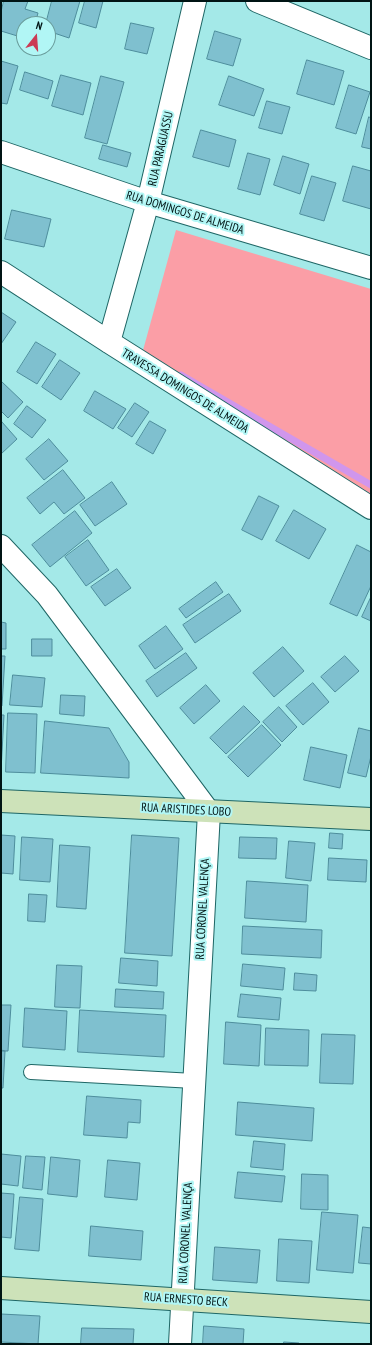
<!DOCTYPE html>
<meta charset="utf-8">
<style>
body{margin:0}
#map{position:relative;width:372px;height:1345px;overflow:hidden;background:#a4e9e8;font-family:"PT Sans Narrow",sans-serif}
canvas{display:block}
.frame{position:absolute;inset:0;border:2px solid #001414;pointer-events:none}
.north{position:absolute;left:16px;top:16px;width:40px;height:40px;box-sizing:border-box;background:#b1f6f5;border:1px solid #6a9c9b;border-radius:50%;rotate:17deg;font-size:11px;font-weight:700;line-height:16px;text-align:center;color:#001414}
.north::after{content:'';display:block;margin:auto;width:14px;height:18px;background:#cb3b55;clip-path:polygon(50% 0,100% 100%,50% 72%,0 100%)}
</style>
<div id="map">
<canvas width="372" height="1345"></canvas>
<div class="frame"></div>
<div class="north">N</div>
</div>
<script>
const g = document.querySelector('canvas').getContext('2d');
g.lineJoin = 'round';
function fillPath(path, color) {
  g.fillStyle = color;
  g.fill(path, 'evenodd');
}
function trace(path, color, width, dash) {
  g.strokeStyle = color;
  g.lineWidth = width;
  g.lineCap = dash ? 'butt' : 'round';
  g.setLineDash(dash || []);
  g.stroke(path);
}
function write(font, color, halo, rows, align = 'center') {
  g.font = font + ' "PT Sans Narrow",sans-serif';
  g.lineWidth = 4;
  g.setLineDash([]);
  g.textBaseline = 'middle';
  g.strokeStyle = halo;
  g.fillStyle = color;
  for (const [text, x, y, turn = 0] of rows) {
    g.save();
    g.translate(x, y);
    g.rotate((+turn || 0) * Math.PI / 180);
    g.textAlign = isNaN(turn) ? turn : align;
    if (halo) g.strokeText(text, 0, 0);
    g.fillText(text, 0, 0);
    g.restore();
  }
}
const green = new Path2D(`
 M176,230L371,289V496L142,354Z`);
const stream = new Path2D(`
 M181,375L371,485`);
const building = new Path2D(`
 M4,1H28L25,9L38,13L35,24H24V38L1,31V12Z
 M52,1H80L69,38L48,31V24H46Z
 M85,1H103L96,28L79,23Z
 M131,23L154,28L147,54L125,49Z
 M215,31L241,39L233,66L207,59Z
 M307,60L344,71L334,105L297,94Z
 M1,61L18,66L7,104L1,103Z
 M25,72L53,81L48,99L20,90Z
 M61,75L91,83L83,115L52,106Z
 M101,76L124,82L107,144L85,138Z
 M229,76L264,89L254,116L219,105Z
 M349,85L370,92L356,134L336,128Z
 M267,101L290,107L282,134L259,128Z
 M369,117L371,118V149L362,147Z
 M201,130L236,140L229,167L193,157Z
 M103,145L131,153L127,167L99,159Z
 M248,153L270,159L260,195L238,189Z
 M283,156L309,164L300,194L274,185Z
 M353,166L371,171V209L343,201Z
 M312,176L336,183L324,221L300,214Z
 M12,210L51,219L44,247L5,239Z
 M1,312L16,322L1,344Z
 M36,342L56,354L37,384L17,372Z
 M60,360L80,373L61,400L42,387Z
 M1,381L23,402L8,418L1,411Z
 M95,391L126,409L113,429L84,411Z
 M135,403L149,412L132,437L118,428Z
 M27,406L46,420L32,438L14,424Z
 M150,421L166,430L153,454L136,444Z
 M2,422L17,439L1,454V423Z
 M49,439L68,461L44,480L26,459Z
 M63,470L85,498L64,514L54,502L40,514L27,498Z
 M112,482L127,504L95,526L80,505Z
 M259,496L279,506L262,540L242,530Z
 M294,510L326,529L309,559L276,541Z
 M75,511L92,533L50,567L32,545Z
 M88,540L109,570L86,586L65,557Z
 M357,545L371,552V586L357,616L330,604Z
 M117,569L131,588L105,606L91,587Z
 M216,582L223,592L186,618L179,609Z
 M229,594L241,611L195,643L183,625Z
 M371,597V621L362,617Z
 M1,622L6,623V649H1Z
 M166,626L183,649L155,669L139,646Z
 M32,639H52V656H32Z
 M283,647L304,671L274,697L253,673Z
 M186,653L197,668L157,697L146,681Z
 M1,656H5L2,706H1Z
 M345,656L359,671L335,692L321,677Z
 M13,675L45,678L42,707L10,705Z
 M313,683L329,702L303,725L286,706Z
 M206,685L220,701L194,724L180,708Z
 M61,695L85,696L84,716L60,714Z
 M244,706L260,722L226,754L210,738Z
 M279,707L297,727L282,742L263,722Z
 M8,713L37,714L35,773L6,772Z
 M1,715H4L1,771Z
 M45,721L109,728L129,762V778L41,773Z
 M262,725L281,745L248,777L228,757Z
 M359,728L371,731V756L366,777L348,773Z
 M311,747L347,755L340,788L304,780Z
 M330,833L343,834L342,849L329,848Z
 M1,835L15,836L13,874L1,873Z
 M132,835L179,838L172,956L125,953Z
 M22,837L53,839L50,882L20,880Z
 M240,837L277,838L276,859L239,858Z
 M289,841L315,843L311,881L286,878Z
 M60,845L90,847L86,909L57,907Z
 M329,858L367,860L366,882L328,880Z
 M247,881L308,885L306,922L245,918Z
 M29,894L47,895L45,922L28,921Z
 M243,926L322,930L321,958L242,954Z
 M121,958L158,961L157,986L119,983Z
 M243,964L285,968L283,990L241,986Z
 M57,965L82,966L80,1008L55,1007Z
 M295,973L317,975L316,991L294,990Z
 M116,989L164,992L163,1009L115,1007Z
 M241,994L281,998L279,1020L238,1017Z
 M1,1005H11L8,1051H1Z
 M25,1008L67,1011L65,1050L23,1047Z
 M80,1010L166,1015L164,1057L78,1052Z
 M226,1022L261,1025L259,1066L224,1064Z
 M266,1028L309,1030L308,1066L265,1065Z
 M322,1034L355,1035L353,1084L320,1083Z
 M1,1050L5,1051L3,1088H1Z
 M87,1096L141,1100L140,1123L128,1122L127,1138L84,1135Z
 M238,1102L314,1108L312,1141L236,1135Z
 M254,1141L285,1144L283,1170L251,1167Z
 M1,1154L21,1156L18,1186L1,1184Z
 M26,1156L45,1157L42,1190L23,1188Z
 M51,1157L80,1160L77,1197L48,1194Z
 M108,1160L140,1163L137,1200L105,1197Z
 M238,1172L285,1176L282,1202L235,1198Z
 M302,1174L328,1175V1210L301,1209Z
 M1,1193L14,1194L11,1238L1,1237Z
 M20,1197L43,1199L39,1251L15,1249Z
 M322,1212L358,1215L353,1273L317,1270Z
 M91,1226L143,1231L141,1260L89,1256Z
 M363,1227L371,1228V1264L359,1263Z
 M279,1239L312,1241L309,1283L277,1281Z
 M215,1247L260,1250L257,1283L213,1280Z
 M1,1314L40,1316L38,1344L1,1342Z
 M204,1326L244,1329L243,1344H203Z
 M82,1328L134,1329L133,1344H81Z
 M284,1342L299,1343V1344H284Z`);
const lane = new Path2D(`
 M31,1072L194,1081`);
const street = new Path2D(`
 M257,1L371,48
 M1,152L148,202L371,268
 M1,272L109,342L371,508
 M109,342L148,202L195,1
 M1,546L47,595L209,812L180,1344`);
const secondary = new Path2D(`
 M1,801L371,819
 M1,1288L371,1312`);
const streetNames = [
 ["RUA PARAGUASSU",161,149,-77],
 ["RUA DOMINGOS DE ALMEIDA",185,213,17],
 ["TRAVESSA DOMINGOS DE ALMEIDA",185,391,32],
 ["RUA ARISTIDES LOBO",186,810,3],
 ["RUA CORONEL VALENÇA",203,909,-87],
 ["RUA CORONEL VALENÇA",186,1233,-87],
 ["RUA ERNESTO BECK",186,1300,4]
];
fillPath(green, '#fb9ea6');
trace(stream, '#d096ec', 7);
fillPath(building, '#7fc0cf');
trace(building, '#4e8d9c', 1);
trace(lane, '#1e6665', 16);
trace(street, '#1e6665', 24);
trace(secondary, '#1e6665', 24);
trace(lane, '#fff', 14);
trace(street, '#fff', 22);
trace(secondary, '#cde2b9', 22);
write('12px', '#001414', '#b1f6f5', streetNames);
</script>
